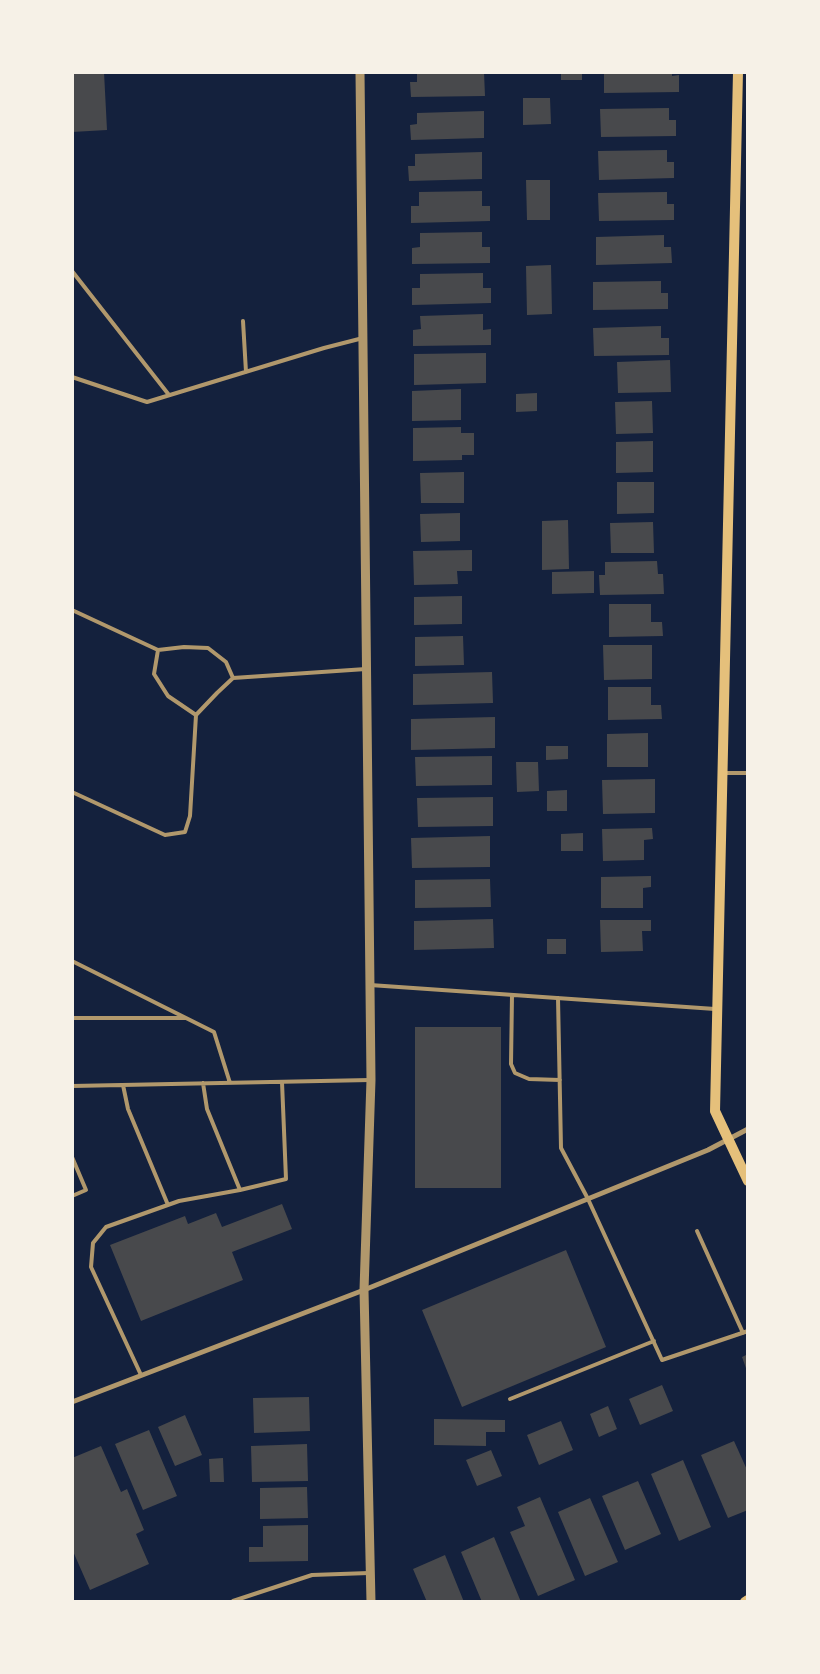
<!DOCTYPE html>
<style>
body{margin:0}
#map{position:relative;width:820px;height:1674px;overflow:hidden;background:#14213d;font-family:"Space Grotesk",sans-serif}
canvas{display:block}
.frame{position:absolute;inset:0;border:74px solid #f6f1e7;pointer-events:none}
</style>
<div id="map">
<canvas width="820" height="1674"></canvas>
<div class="frame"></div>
</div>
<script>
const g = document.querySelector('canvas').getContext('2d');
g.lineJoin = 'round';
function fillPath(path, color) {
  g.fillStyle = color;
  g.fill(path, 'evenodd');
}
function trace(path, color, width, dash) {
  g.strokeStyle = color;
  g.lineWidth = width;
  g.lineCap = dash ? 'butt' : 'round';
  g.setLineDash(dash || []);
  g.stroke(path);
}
const building = new Path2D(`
 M72,72H104L107,130L72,132Z
 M417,72H484L485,96L411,97L410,82H417Z
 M561,72H582V80H561Z
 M604,72H672V76L679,75V92L604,93Z
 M523,98H550L551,124L523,125Z
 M669,108V120H676V136L601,137L600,109Z
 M484,111V138L411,140L410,125L417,124V113Z
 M667,150V162H674V178L599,180L598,151Z
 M482,152V179L409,181L408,166H415V154Z
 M526,180H550V220H527Z
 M482,191V206H490V221L411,223V206H419V192Z
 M667,192V204H674V220L599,221L598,193Z
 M482,232V247H490V263L412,264V248L420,247V233Z
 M664,235V247H671L672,263L596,265V237Z
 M551,265L552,314L527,315L526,266Z
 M483,273V288H491V303L412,305V288H420V274Z
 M661,281V293H668V309L593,310V282Z
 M483,314V330L491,329V345L413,346V330L421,329L420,316Z
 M661,326V338H669V355L594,356L593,328Z
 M486,353V383L414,385V354Z
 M670,360L671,392L618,393L617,362Z
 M461,389V420L412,421V391Z
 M537,393V411L516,412V394Z
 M652,401L653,433L616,434L615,402Z
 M461,427V433H474V455H462V460L413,461V428Z
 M653,441V472L616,473V442Z
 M464,472V503H421L420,473Z
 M617,482H654V513L617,514Z
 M460,513V541L421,542L420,514Z
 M568,520L569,569L542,570V521Z
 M653,522L654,553H611L610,523Z
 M472,550V571H457L458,584L414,585L413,551Z
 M657,561L658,574H663L664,594L600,595L599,575H605V562Z
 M594,571V593L552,594V572Z
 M462,596V624L414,625V597Z
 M609,604H651V622H662L663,636L609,637Z
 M463,636L464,665L415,666V637Z
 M603,645H652V679L604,680Z
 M492,672L493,703L413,705V674Z
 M608,687H651V705H661L662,719L608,720Z
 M495,717V748L411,750V719Z
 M648,733V767H607V734Z
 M546,746H568V759L546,760Z
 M492,756V785L416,786L415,757Z
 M516,762H538L539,791L517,792Z
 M655,779V813L603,814L602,780Z
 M567,790V811H547V791Z
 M493,797V826L418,827L417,798Z
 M652,828L653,839L644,840V860L603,861L602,829Z
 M583,833V851H561V834Z
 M490,836V867L412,868L411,838Z
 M651,876V887L643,888V908H601V877Z
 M490,879L491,907L415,908V880Z
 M493,919L494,948L414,950V921Z
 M600,920H651V931H642L643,951L601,952Z
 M547,939H566V954H547Z
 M415,1027H501V1188H415Z
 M282,1204L292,1229L232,1252L243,1280L141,1321L110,1245L185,1216L188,1224L216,1213L222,1227Z
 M566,1250L606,1347L462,1407L422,1310Z
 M748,1354V1371H747L742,1357Z
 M662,1385L673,1411L640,1425L629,1399Z
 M309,1397L310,1431L254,1433L253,1398Z
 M608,1406L617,1429L599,1437L590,1414Z
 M185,1415L202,1455L175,1466L158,1427Z
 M434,1419L505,1420V1432H486V1446L434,1445Z
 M561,1421L573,1450L539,1465L527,1435Z
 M149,1430L177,1496L143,1510L115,1444Z
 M734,1441L748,1472V1510L728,1518L701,1455Z
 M307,1444L308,1481L252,1482L251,1446Z
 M101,1446L121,1492L127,1489L144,1530L136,1534L149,1564L90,1590L72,1549V1458Z
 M491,1450L502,1476L477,1486L466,1460Z
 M223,1458L224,1482H210L209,1459Z
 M683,1460L711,1527L679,1541L651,1474Z
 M638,1481L661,1534L625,1550L602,1496Z
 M307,1487L308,1518L260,1519V1488Z
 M540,1497L575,1580L538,1596L510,1532L525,1526L517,1507Z
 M590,1498L618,1562L585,1576L558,1512Z
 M308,1525V1561L249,1562V1547H263V1526Z
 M494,1537L521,1602H482L461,1552Z
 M445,1555L464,1602H427L413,1569Z`);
const service = new Path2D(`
 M72,271L169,395
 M243,321L246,372
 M72,377L147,402L324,348L363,338
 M72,610L158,650L184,647L208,648L226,662L233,678
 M158,650L154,674L168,696L196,715
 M723,773H748
 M72,792L165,835L185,832L190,816L196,715L217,693L233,678L366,669
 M72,961L214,1032L230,1083
 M370,985L715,1009
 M512,995L511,1064L515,1073L529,1079L560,1080
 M558,998L561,1148L588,1199L662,1360L748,1331
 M72,1018H185
 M203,1083L207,1109L240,1190L286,1179L282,1082
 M123,1085L128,1109L168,1205
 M72,1086L370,1080
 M72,1157L86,1190L72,1196
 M697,1231L743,1333
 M141,1375L91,1267L93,1243L106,1227L179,1201L240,1190
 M510,1399L654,1341
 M233,1601L312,1575L369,1573`);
const minor = new Path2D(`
 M72,1402L364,1290L708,1150L748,1129`);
const tertiary = new Path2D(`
 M360,72L371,1080L364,1290L371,1602`);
const secondary = new Path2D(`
 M738,72L715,1111L748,1181
 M745,1602L748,1600`);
fillPath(building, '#48494c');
trace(service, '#b1986c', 4);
trace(minor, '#b1986c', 5);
trace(tertiary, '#b1986c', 9);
trace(secondary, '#e5c07b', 10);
</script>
